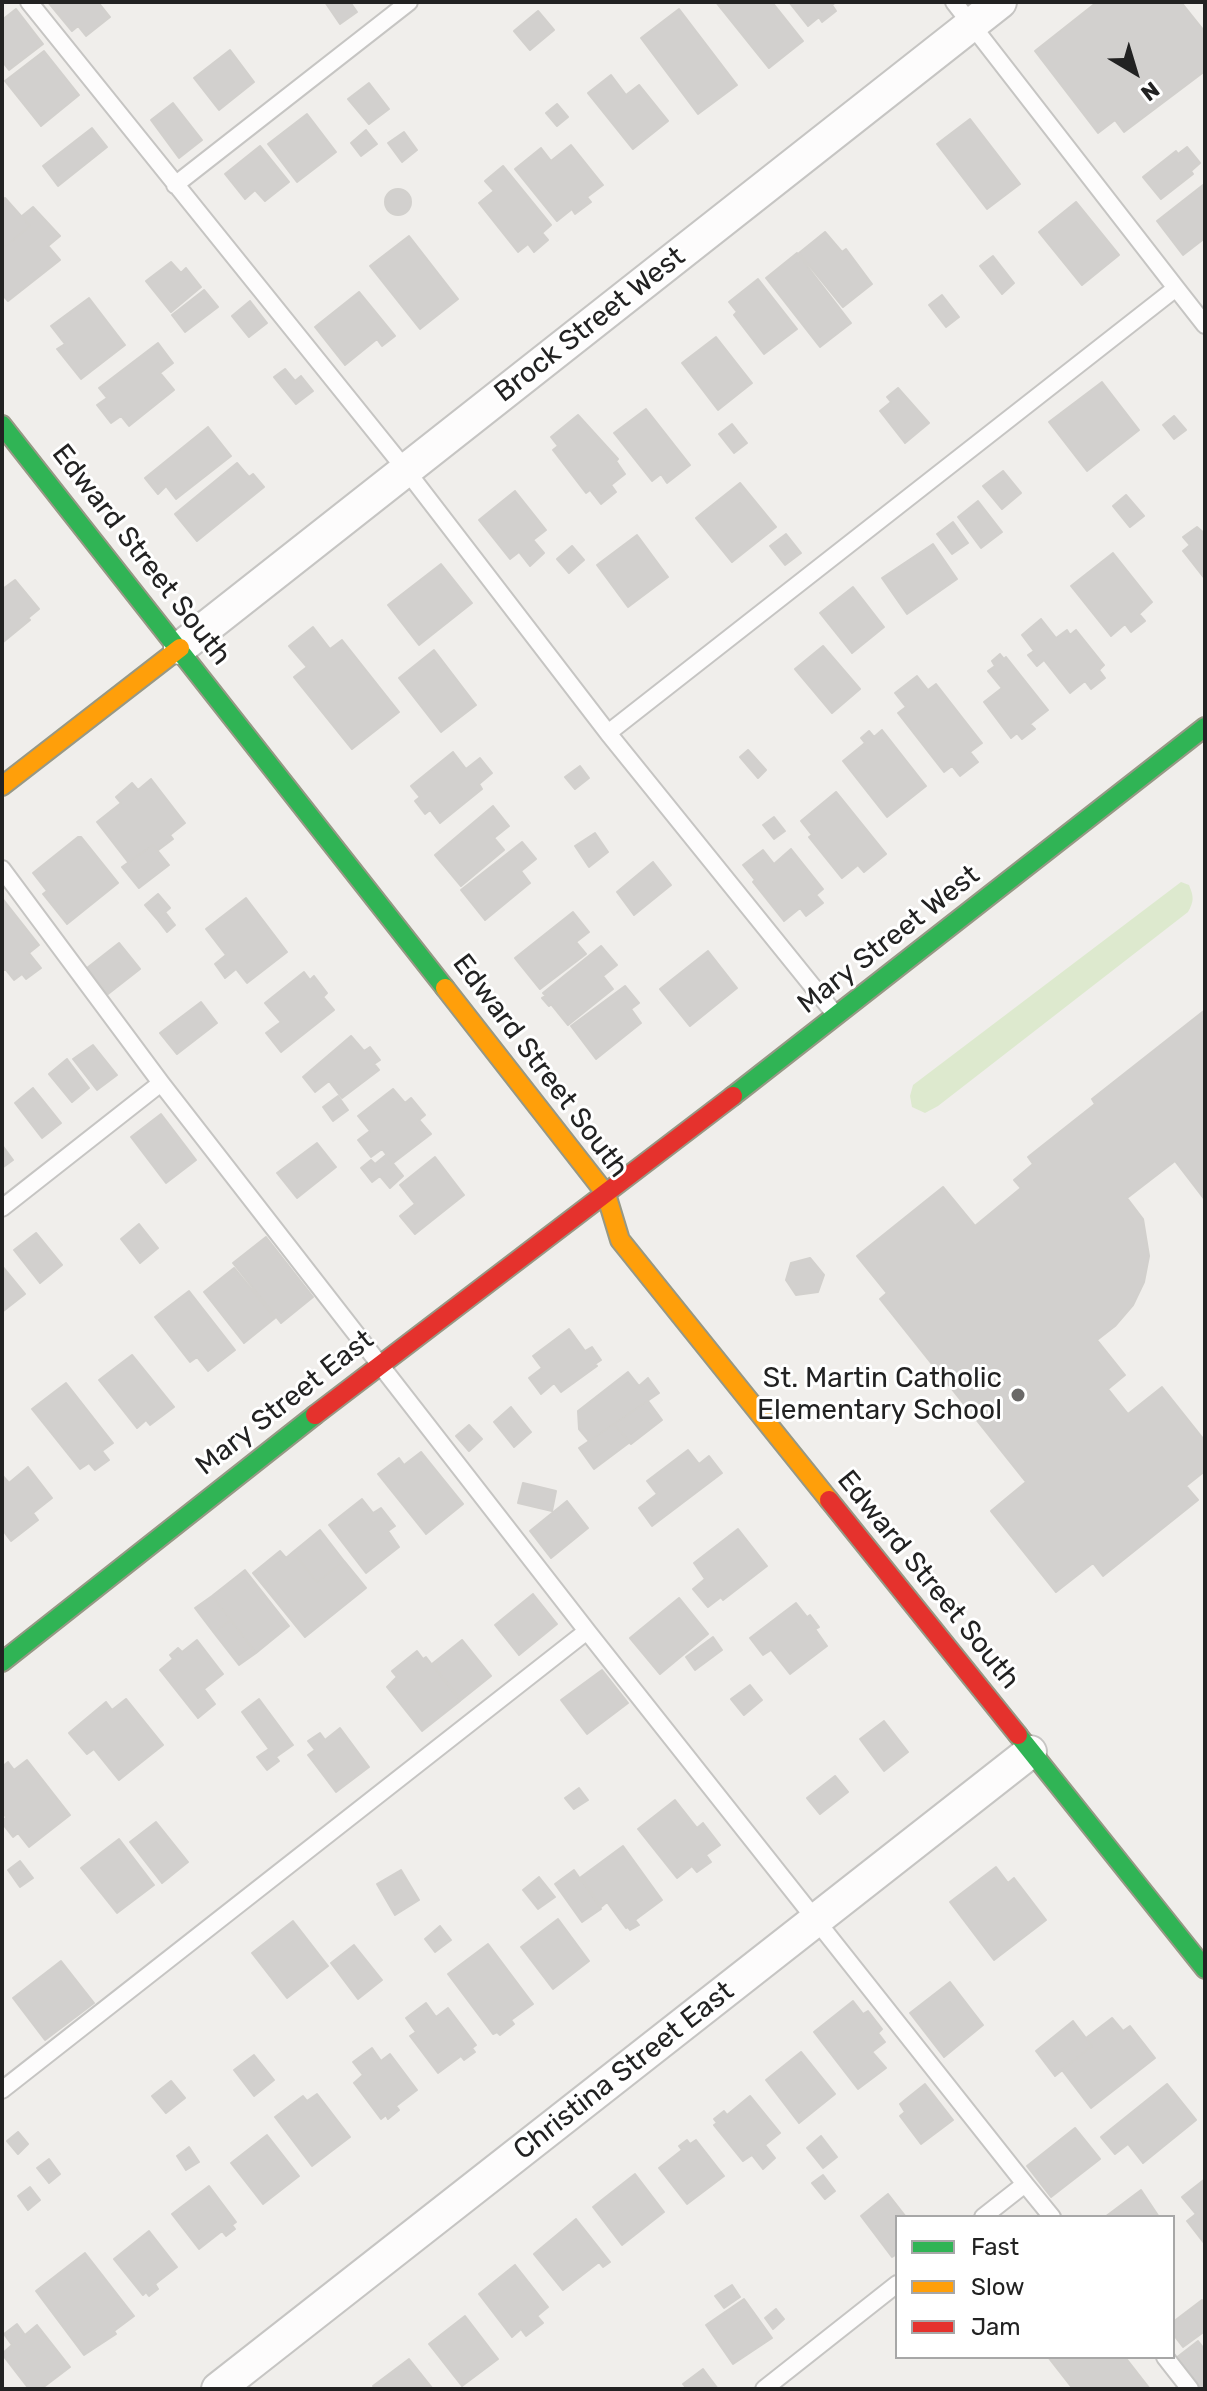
<!DOCTYPE html>
<style>
body{margin:0}
#map{position:relative;width:1207px;height:2391px;overflow:hidden;background:#f0eeeb;font-family:Rubik,sans-serif}
canvas{display:block}
.frame{position:absolute;inset:0;border:4px solid #222;pointer-events:none}
.legend{position:absolute;left:895px;top:2215px;width:280px;height:144px;box-sizing:border-box;background:#fff;border:2px solid #a7a7a7;margin:0;padding:10px 14px;list-style:none;font-size:24px;color:#222}
.legend li{display:flex;align-items:center;gap:16px;height:40px}
.legend b{width:40px;border:2px solid #a7a7a7}
.north{position:absolute;left:1095px;top:32px;width:80px;height:80px;-webkit-text-stroke:6px #fff;paint-order:stroke;rotate:142deg;font-size:22px;font-weight:700;line-height:32px;text-align:center;color:#222}
.north::after{content:'';display:block;margin:auto;width:28px;height:36px;background:#222;clip-path:polygon(50% 0,100% 100%,50% 72%,0 100%)}
</style>
<div id="map">
<canvas width="1207" height="2391"></canvas>
<div class="frame"></div>
<ul class="legend">
<li><b style="height:10px;background:#30b455"></b>Fast</li>
<li><b style="height:10px;background:#ff9f0a"></b>Slow</li>
<li><b style="height:10px;background:#e5322d"></b>Jam</li>
</ul>
<div class="north">N</div>
</div>
<script>
const g = document.querySelector('canvas').getContext('2d');
g.lineJoin = 'round';
function fillPath(path, color) {
  g.fillStyle = color;
  g.fill(path, 'evenodd');
}
function trace(path, color, width, dash) {
  g.strokeStyle = color;
  g.lineWidth = width;
  g.lineCap = dash ? 'butt' : 'round';
  g.setLineDash(dash || []);
  g.stroke(path);
}
function write(font, color, halo, rows, align = 'center') {
  g.font = font + ' Rubik,sans-serif';
  g.lineWidth = 6;
  g.setLineDash([]);
  g.textBaseline = 'middle';
  g.strokeStyle = halo;
  g.fillStyle = color;
  for (const [text, x, y, turn = 0] of rows) {
    g.save();
    g.translate(x, y);
    g.rotate((+turn || 0) * Math.PI / 180);
    g.textAlign = isNaN(turn) ? turn : align;
    if (halo) g.strokeText(text, 0, 0);
    g.fillText(text, 0, 0);
    g.restore();
  }
}
const grass = new Path2D(`
 M1181,882L1189,885C1194,897 1194,901 1188,912L938,1106L925,1113L912,1107L910,1096L913,1085Z`);
const building = new Path2D(`
 M48,2H98L110,17L86,36L78,26L72,31Z
 M325,2H350L357,12L340,24Z
 M716,2H772L803,41L769,68Z
 M789,2H836L832,5L836,11L822,22L819,17L808,26Z
 M1097,2H1181L1205,32V71L1124,132L1115,120L1098,133L1035,51Z
 M16,9L43,44L9,70L2,61V20Z
 M679,9L737,85L698,114L641,38Z
 M538,11L554,30L530,50L514,31Z
 M230,50L254,82L219,110L194,78Z
 M44,51L79,95L41,126L5,81Z
 M611,75L626,95L639,85L668,121L633,149L588,93Z
 M369,83L389,109L369,124L348,99Z
 M173,103L202,140L179,158L151,120Z
 M557,104L568,117L557,126L546,113Z
 M307,114L336,152L297,182L268,144Z
 M970,119L1020,184L987,209L937,144Z
 M92,128L107,147L58,186L43,166Z
 M366,130L377,144L361,156L351,143Z
 M404,132L417,150L402,162L388,143Z
 M571,145L603,185L587,197L591,202L575,214L572,209L557,221L515,169L541,148L551,161Z
 M260,146L289,182L265,201L255,190L245,199L225,174Z
 M1187,147L1200,163L1191,171L1193,174L1161,199L1143,177L1176,151L1178,154Z
 M503,166L551,225L542,233L548,240L534,252L528,244L518,252L479,203L494,191L485,181Z
 M1203,185L1205,238L1183,255L1157,221Z
 M385 202a13 13 0 1 1 26 0a13 13 0 1 1-26 0Z
 M5,198L30,226L2,249V201Z
 M1076,202L1119,255L1082,285L1039,232Z
 M33,207L60,236L48,246L60,260L8,301L2,294V249L30,226L22,216Z
 M825,232L842,252L846,249L872,284L843,307L799,253Z
 M409,236L458,299L420,329L370,266Z
 M797,253L851,323L820,347L766,278Z
 M993,256L1014,283L1002,294L980,266Z
 M171,262L181,273L186,268L201,287L171,312L146,281Z
 M758,279L797,329L764,354L734,315L737,312L729,302Z
 M204,290L218,307L185,332L172,315Z
 M359,292L395,336L382,346L377,339L345,365L315,327Z
 M942,295L959,317L946,327L929,305Z
 M89,298L125,345L81,379L57,349L65,344L51,326Z
 M250,301L267,323L249,337L232,316Z
 M716,337L752,383L718,410L682,363Z
 M158,343L173,363L160,373L174,390L129,426L121,416L111,423L97,405L107,398L99,388Z
 M285,369L295,381L301,376L313,391L296,404L274,377Z
 M1102,382L1139,430L1087,471L1049,422Z
 M898,388L929,423L905,443L880,411L891,402L887,397Z
 M646,409L690,465L667,483L661,474L652,481L614,433Z
 M578,415L618,459L616,461L625,474L611,485L616,492L601,504L590,490L586,493L553,450L558,446L551,437Z
 M1174,416L1186,430L1174,439L1163,425Z
 M732,424L747,443L734,453L719,434Z
 M208,427L231,456L176,499L166,486L158,494L145,478Z
 M237,463L249,477L253,474L264,487L197,541L175,514Z
 M1003,471L1021,493L1002,509L983,486Z
 M740,483L776,527L732,562L696,518Z
 M515,491L546,530L533,540L544,553L530,566L519,552L510,559L479,520Z
 M1126,495L1144,516L1130,527L1113,506Z
 M978,501L1002,532L981,548L958,517Z
 M953,522L968,543L952,554L937,534Z
 M1197,527L1205,534V579L1183,551L1190,545L1183,537Z
 M786,534L801,553L785,565L770,546Z
 M637,535L668,577L628,607L597,565Z
 M933,544L957,579L907,614L882,578Z
 M572,546L584,560L569,573L557,559Z
 M1113,553L1152,602L1139,614L1145,621L1131,632L1125,624L1111,636L1071,586Z
 M441,564L472,603L419,645L388,605Z
 M15,580L39,609L28,618L30,620L2,643V586L4,588Z
 M853,587L884,627L852,653L820,613Z
 M1041,619L1056,638L1067,630L1070,635L1076,630L1104,665L1099,670L1105,678L1091,689L1085,681L1070,693L1044,660L1037,666L1028,655L1034,651L1022,635Z
 M313,627L330,649L342,640L399,712L352,749L294,677L307,667L289,646Z
 M823,646L860,689L832,713L795,669Z
 M434,650L476,705L441,732L399,678Z
 M1000,654L1004,659L1006,657L1048,710L1030,724L1035,729L1022,739L1017,733L1011,738L984,702L1002,688L988,671L995,666L992,661Z
 M917,676L928,690L936,684L982,743L970,752L978,762L960,776L952,766L944,772L898,713L906,707L895,693Z
 M882,730L926,786L887,817L843,761L865,743L861,738L869,731L874,737Z
 M748,750L766,770L758,778L740,757Z
 M453,752L466,769L480,758L492,773L479,784L482,789L440,823L430,810L425,814L415,801L420,797L411,786Z
 M580,766L589,778L575,789L565,777Z
 M151,779L185,823L170,835L173,839L157,851L153,845L128,862L97,822L121,803L116,797L132,783L138,790Z
 M836,792L886,854L864,872L858,865L842,878L809,837L812,835L801,821Z
 M493,806L509,826L494,838L504,850L461,886L435,855Z
 M774,817L785,831L774,839L763,825Z
 M595,833L608,852L589,867L575,846Z
 M78,837H81L118,883L67,924L43,894L47,891L33,873Z
 M522,842L536,859L521,871L530,883L485,920L461,890Z
 M153,845L169,865L139,888L122,867Z
 M791,849L823,889L816,895L823,903L806,916L800,908L784,921L753,882L755,880L743,865L763,850L774,864Z
 M653,862L671,885L634,915L617,892Z
 M158,894L170,908L157,919L145,905Z
 M2,898L39,945L29,953L41,968L26,979L22,974L14,980L6,970H2Z
 M246,898L287,952L247,983L236,969L225,978L215,964L226,955L206,929Z
 M165,912L175,925L167,932L157,919Z
 M573,912L589,932L576,942L586,954L540,989L515,958Z
 M119,943L140,969L108,994L87,968Z
 M601,946L617,965L603,976L613,989L568,1025L551,1004L549,1006L542,998L546,996L543,993Z
 M708,951L737,988L690,1026L660,989Z
 M304,972L310,980L314,976L327,993L323,997L334,1010L281,1052L266,1033L281,1022L265,1003Z
 M625,986L639,1003L631,1009L641,1023L596,1059L571,1026Z
 M201,1002L217,1023L177,1054L160,1033Z
 M1205,1010V1200L1175,1161L1127,1198L1143,1219L1149,1256L1144,1282L1133,1305L1115,1326L1097,1340L1125,1375L1108,1389L1128,1414L1162,1387L1205,1441V1471L1186,1486L1198,1500L1103,1576L1093,1563L1056,1592L991,1511L1026,1482L880,1299L887,1293L857,1256L943,1187L975,1226L1021,1188L1014,1180L1033,1164L1028,1157L1095,1104L1092,1099Z
 M351,1036L364,1051L370,1047L380,1060L374,1064L379,1070L342,1098L329,1081L315,1092L303,1077Z
 M93,1045L117,1075L97,1090L73,1059Z
 M67,1059L89,1088L72,1102L49,1074Z
 M33,1088L61,1123L42,1138L15,1103Z
 M393,1089L405,1103L411,1098L425,1115L419,1120L431,1134L393,1163L382,1149L371,1157L358,1140L370,1131L358,1116Z
 M338,1096L348,1110L333,1121L323,1107Z
 M161,1114L196,1160L166,1183L131,1137Z
 M317,1143L336,1167L297,1198L277,1173Z
 M2,1145L13,1160L2,1168Z
 M386,1155L403,1176L390,1188L380,1176L372,1182L361,1168L371,1160L375,1164Z
 M435,1157L464,1195L415,1234L400,1216L415,1204L400,1185Z
 M139,1224L158,1248L140,1263L121,1239Z
 M36,1233L62,1265L40,1283L14,1250Z
 M266,1237L313,1297L281,1323L233,1263Z
 M810,1258L824,1275L818,1292L796,1295L786,1280L791,1263Z
 M2,1266L25,1294L2,1312Z
 M234,1268L275,1318L244,1343L204,1292Z
 M189,1291L235,1350L208,1371L197,1357L190,1362L155,1317Z
 M569,1329L585,1351L592,1347L601,1360L595,1364L597,1366L561,1392L554,1383L541,1394L529,1378L542,1368L533,1356Z
 M132,1355L174,1407L150,1425L146,1420L137,1428L99,1380Z
 M628,1372L639,1386L648,1378L659,1393L589,1441L579,1429L578,1411Z
 M66,1383L113,1443L102,1451L109,1460L95,1470L89,1463L80,1469L32,1409Z
 M648,1401L662,1420L631,1444L614,1424Z
 M511,1407L531,1432L514,1447L494,1422Z
 M614,1424L630,1442L594,1469L579,1448Z
 M469,1425L482,1439L469,1451L456,1436Z
 M688,1450L699,1464L709,1456L722,1473L652,1526L639,1508L657,1494L647,1481Z
 M421,1452L463,1504L426,1534L378,1474L399,1458L404,1465Z
 M28,1467L52,1498L33,1513L38,1520L11,1541L2,1529V1475L9,1483Z
 M523,1483L556,1491L552,1511L518,1503Z
 M362,1499L373,1513L381,1508L395,1526L388,1531L399,1547L366,1573L329,1525Z
 M567,1501L588,1528L551,1558L530,1531Z
 M738,1529L767,1566L723,1600L721,1597L708,1607L693,1589L705,1579L694,1563Z
 M320,1530L344,1561L317,1582L293,1552Z
 M280,1551L286,1558L293,1552L317,1582L344,1561L366,1588L305,1637L253,1573Z
 M245,1570L289,1626L256,1653L212,1596Z
 M533,1594L557,1624L519,1655L495,1625Z
 M212,1596L231,1620L214,1633L195,1608Z
 M679,1598L708,1634L660,1674L630,1638Z
 M796,1603L807,1617L810,1615L819,1627L815,1629L827,1646L790,1674L771,1650L763,1655L750,1638Z
 M231,1620L256,1653L239,1665L214,1633Z
 M713,1637L722,1650L695,1670L686,1657Z
 M197,1640L223,1674L204,1689L215,1704L198,1718L160,1670L173,1659L170,1655L178,1648L182,1652Z
 M462,1640L491,1676L461,1700L432,1664Z
 M417,1651L423,1659L426,1657L460,1701L422,1731L387,1687L397,1677L392,1671Z
 M602,1670L628,1703L587,1734L561,1700Z
 M750,1685L762,1700L744,1715L731,1699Z
 M126,1699L163,1745L119,1780L94,1749L87,1754L69,1733L106,1702L112,1710Z
 M259,1699L293,1745L276,1757L279,1761L267,1770L257,1757L269,1749L242,1712Z
 M884,1721L908,1752L884,1771L860,1739Z
 M340,1728L369,1767L336,1792L308,1755L315,1750L308,1741L320,1733L325,1740Z
 M27,1760L70,1815L29,1847L18,1833L13,1837L2,1823L6,1817L2,1812V1767L8,1762L14,1770Z
 M835,1776L848,1792L820,1814L807,1798Z
 M579,1788L588,1800L574,1809L565,1798Z
 M675,1800L697,1828L703,1823L720,1845L706,1855L711,1862L697,1872L692,1866L677,1878L638,1829Z
 M156,1822L188,1862L162,1883L130,1842Z
 M119,1839L154,1885L117,1913L81,1868Z
 M623,1846L662,1900L635,1920L639,1925L630,1930L628,1927L626,1928L607,1902L601,1907L581,1877Z
 M20,1861L33,1878L20,1887L8,1870Z
 M996,1867L1008,1883L1014,1878L1046,1920L994,1960L950,1902Z
 M401,1870L419,1900L395,1915L377,1884Z
 M574,1870L601,1909L582,1922L555,1884Z
 M539,1877L555,1897L538,1909L523,1890Z
 M558,1919L589,1961L553,1989L521,1947Z
 M293,1921L328,1966L287,1998L252,1953Z
 M440,1926L451,1940L435,1952L425,1939Z
 M488,1944L533,2004L511,2020L514,2024L500,2035L497,2032L493,2034L448,1974Z
 M354,1945L382,1980L358,1999L331,1963Z
 M61,1961L94,2003L45,2040L13,1998Z
 M950,1982L983,2025L944,2057L910,2013Z
 M853,2001L863,2014L868,2011L882,2029L878,2033L885,2042L872,2052L886,2068L858,2089L814,2032Z
 M426,2003L436,2017L448,2008L476,2045L472,2048L475,2052L464,2060L461,2056L438,2073L410,2036L416,2032L406,2018Z
 M1112,2018L1123,2031L1130,2026L1155,2058L1091,2108L1062,2070L1092,2046L1086,2038Z
 M1073,2021L1092,2046L1055,2076L1036,2051Z
 M372,2048L381,2061L390,2054L417,2090L396,2106L399,2110L388,2119L386,2115L381,2119L354,2083L363,2075L353,2062Z
 M801,2052L835,2094L799,2123L766,2080Z
 M254,2055L274,2080L254,2096L234,2070Z
 M171,2081L185,2098L166,2113L152,2096Z
 M925,2084L953,2120L921,2144L900,2116L905,2112L900,2104Z
 M1167,2084L1196,2120L1143,2163L1128,2144L1115,2154L1101,2137Z
 M317,2094L350,2137L312,2166L275,2117L303,2096L307,2101Z
 M750,2096L780,2133L765,2145L775,2158L763,2169L752,2155L743,2161L714,2125L717,2123L714,2119L724,2111L727,2115Z
 M1075,2128L1100,2159L1051,2197L1027,2166Z
 M18,2132L28,2144L18,2154L7,2141Z
 M267,2135L299,2176L263,2204L231,2163Z
 M821,2136L837,2157L823,2168L807,2148Z
 M687,2140L690,2144L696,2140L724,2176L687,2204L659,2168L682,2150L679,2146Z
 M189,2147L199,2162L186,2170L177,2156Z
 M49,2159L60,2174L49,2183L37,2168Z
 M635,2174L664,2212L622,2245L593,2207Z
 M823,2175L835,2191L825,2199L812,2183Z
 M1205,2179V2242L1204,2243L1187,2221L1196,2214L1182,2197Z
 M209,2186L236,2222L232,2225L235,2229L226,2236L222,2231L199,2249L172,2214Z
 M30,2187L40,2200L28,2210L18,2196Z
 M1141,2190L1159,2217H1105Z
 M888,2194L906,2217H897V2254L892,2257L861,2216Z
 M576,2219L610,2262L603,2267L599,2262L563,2290L534,2254Z
 M149,2231L177,2267L155,2284L158,2289L149,2296L146,2292L143,2295L114,2259Z
 M85,2253L134,2316L114,2331L116,2334L84,2355L36,2291Z
 M515,2265L548,2307L537,2316L543,2323L526,2336L521,2329L512,2337L479,2294Z
 M732,2285L740,2297L724,2308L715,2296Z
 M744,2299L772,2338L733,2364L706,2325Z
 M1202,2300L1205,2305V2331L1183,2347L1173,2334V2322Z
 M776,2309L784,2319L773,2329L765,2318Z
 M465,2316L498,2359L462,2386L429,2344Z
 M17,2324L25,2335L37,2325L70,2367L41,2389H29L2,2354L12,2345L4,2334Z
 M1198,2341L1205,2350V2389H1199L1176,2358Z
 M1048,2357H1125L1150,2389H1073Z
 M409,2359L433,2389H375L373,2386Z
 M703,2369L718,2389H687L683,2384Z`);
const lane = new Path2D(`
 M29,2L406,470L608,733
 M954,2L1176,288
 M175,185L409,2
 M2,869L161,1083L587,1631
 M835,1014L608,733L1176,288L1205,325
 M2,1208L161,1083
 M2,2090L587,1631L1025,2184
 M983,2217L1025,2184L1052,2217
 M1165,2357L1190,2389
 M764,2389L897,2284`);
const street = new Path2D(`
 M180,648L1000,2
 M218,2389L1030,1752`);
const fast = new Path2D(`
 M2,425L445,988
 M733,1096L1205,727
 M2,1662L315,1415
 M1018,1735L1205,1969`);
const slow = new Path2D(`
 M2,786L180,648
 M445,988L606,1194L620,1240L829,1500`);
const jam = new Path2D(`
 M315,1415L733,1096
 M829,1500L1018,1735`);
const markers = [
 [1018,1395,8,"#6a6968"]
];
const streetNames = [
 ["Brock Street West",590,325,-38],
 ["Edward Street South",141,555,52],
 ["Mary Street West",889,940,-38],
 ["Edward Street South",540,1066,53],
 ["Mary Street East",285,1403,-38],
 ["Edward Street South",928,1580,51],
 ["Christina Street East",624,2071,-38]
];
const poiNames = [
 ["St. Martin Catholic",1002,1379],
 ["Elementary School",1002,1411]
];
fillPath(grass, '#dde9ce');
fillPath(building, '#d2d0ce');
trace(building, '#d2d0cd', 2);
trace(lane, '#c6c5c3', 20);
trace(street, '#c6c5c3', 36);
trace(fast, '#979885', 22);
trace(slow, '#979885', 22);
trace(jam, '#979885', 22);
trace(lane, '#fdfcfc', 16);
trace(street, '#fdfcfc', 32);
trace(fast, '#30b455', 18);
trace(slow, '#ff9f0a', 18);
trace(jam, '#e5322d', 18);
for (const [x, y, r, color] of markers) {
  const dot = new Path2D();
  dot.arc(x, y, r, 0, 2 * Math.PI);
  g.fillStyle = color;
  g.fill(dot);
  trace(dot, '#fff', 3);
}
write('28px', '#222', '#fff', streetNames);
write('28px', '#222', '#fff', poiNames, 'right');
</script>
